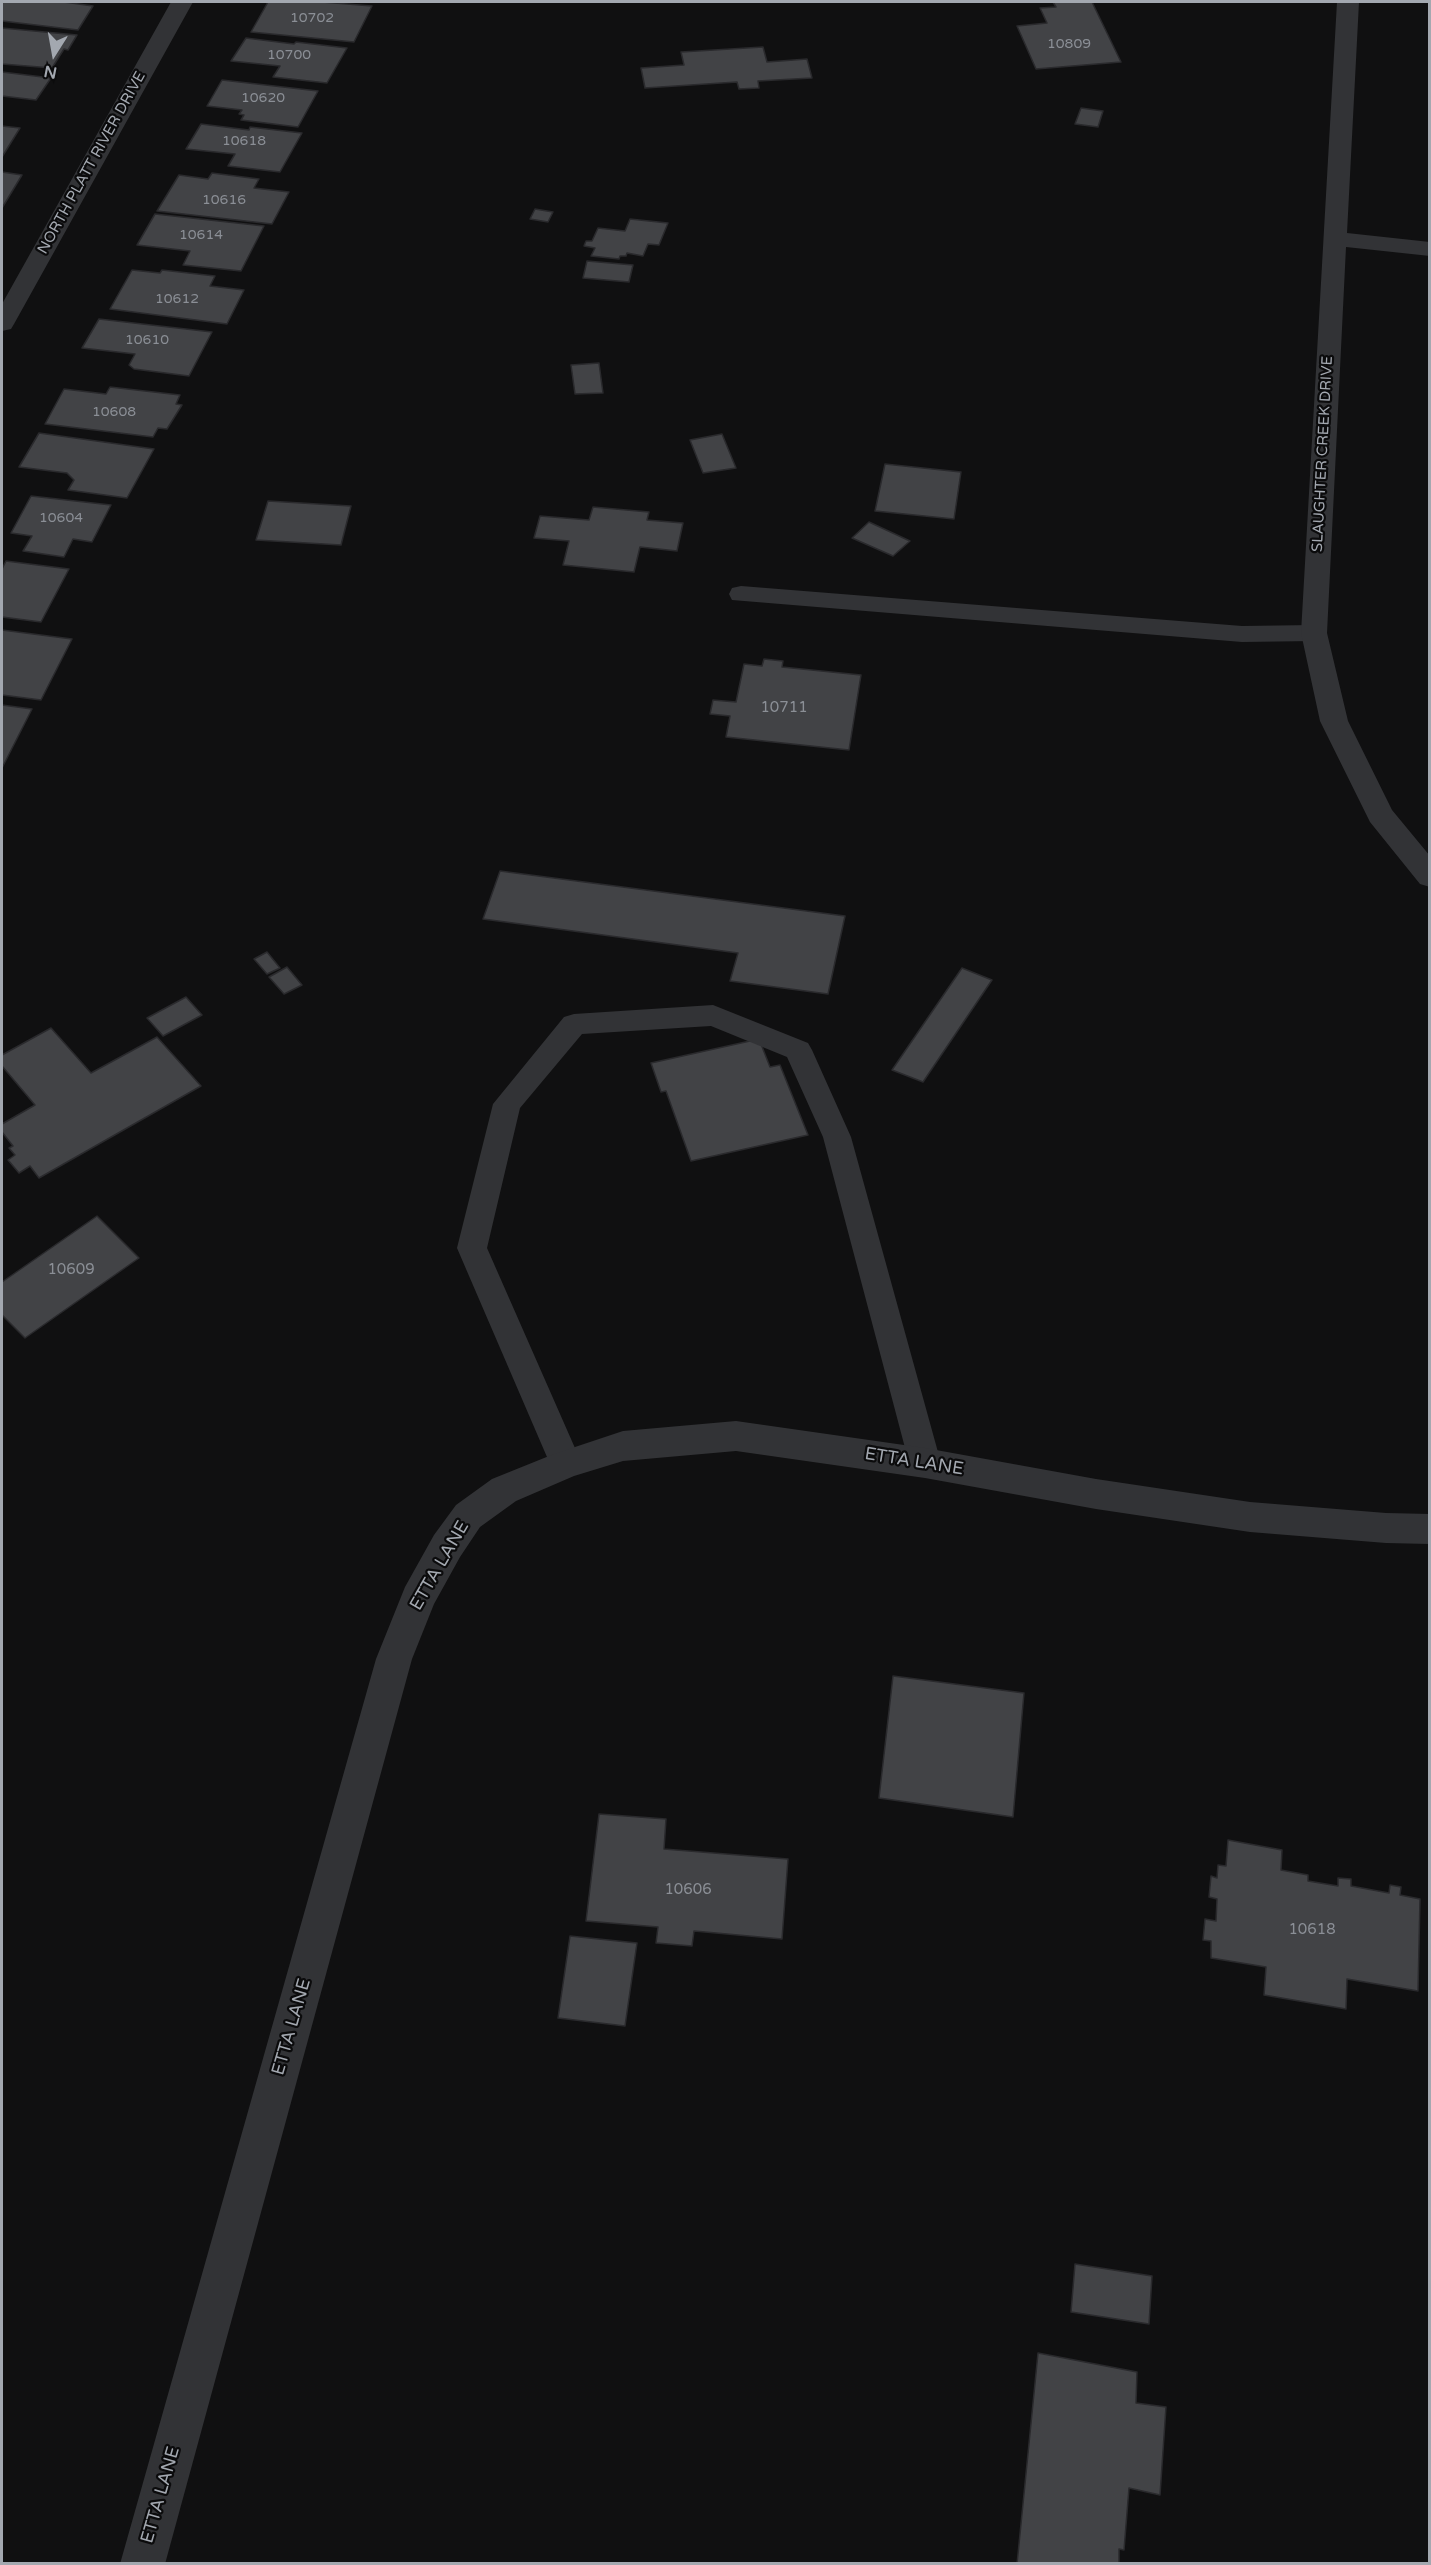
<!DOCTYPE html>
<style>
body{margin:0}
#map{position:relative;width:1431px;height:2565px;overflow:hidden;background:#101011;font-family:"Varela Round",sans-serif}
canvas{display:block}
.frame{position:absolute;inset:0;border:3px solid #a3a8b0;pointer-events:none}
.north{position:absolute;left:24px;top:24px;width:60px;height:60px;-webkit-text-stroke:4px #0b0b0c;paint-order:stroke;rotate:191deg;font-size:16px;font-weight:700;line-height:24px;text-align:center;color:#a3a8b0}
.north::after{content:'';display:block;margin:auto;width:21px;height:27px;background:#a3a8b0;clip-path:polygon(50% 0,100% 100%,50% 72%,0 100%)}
</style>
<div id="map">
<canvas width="1431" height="2565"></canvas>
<div class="frame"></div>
<div class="north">N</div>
</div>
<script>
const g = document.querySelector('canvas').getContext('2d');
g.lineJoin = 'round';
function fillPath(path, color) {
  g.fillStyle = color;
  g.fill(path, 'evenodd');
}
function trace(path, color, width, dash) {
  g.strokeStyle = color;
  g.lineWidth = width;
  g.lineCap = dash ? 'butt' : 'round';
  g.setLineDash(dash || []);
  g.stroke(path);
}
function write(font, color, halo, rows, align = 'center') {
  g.font = font + ' "Varela Round",sans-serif';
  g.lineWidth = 4.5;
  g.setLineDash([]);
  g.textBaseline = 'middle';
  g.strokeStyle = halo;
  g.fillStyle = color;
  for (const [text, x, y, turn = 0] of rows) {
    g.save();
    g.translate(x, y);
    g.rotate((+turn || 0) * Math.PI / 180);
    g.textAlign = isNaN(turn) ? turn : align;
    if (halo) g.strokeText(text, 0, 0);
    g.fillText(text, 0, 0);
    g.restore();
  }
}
const building = new Path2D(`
 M2,2H64L93,6L78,30L2,21Z
 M268,2H322L372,6L354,42L251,32Z
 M1053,2H1092L1121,62L1036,69L1017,26L1047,23L1040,8L1056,7Z
 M2,28L77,35L68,50L64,49L52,68L2,64Z
 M246,38L294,44L296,42L347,48L327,83L273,77L280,66L231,61Z
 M763,47L767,62L807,59L812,78L758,81L759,88L739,89L737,82L645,88L641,68L684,65L681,52Z
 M2,72L51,78L36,100L2,96Z
 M222,80L318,91L298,127L241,120L244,115L239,114L242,110L207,106Z
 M1081,108L1103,111L1098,127L1075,124Z
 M201,124L249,130L250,127L302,133L280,172L228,166L235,154L186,149Z
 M2,126L20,128L2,157Z
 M2,172L22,175L2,208Z
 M212,173L259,179L254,188L289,192L272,224L157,211L179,175L208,179Z
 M535,209L553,212L548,222L530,219Z
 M155,214L264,226L241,271L183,265L190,251L137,245Z
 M630,219L668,223L659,245L648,244L643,256L627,253L626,256H620L619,259L591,256L595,248L584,246L586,241H592L598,228L625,231Z
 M587,261L633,265L629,282L583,278Z
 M132,270L160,273L162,270L215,276L210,286L244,290L227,324L110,309Z
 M99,319L212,332L189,376L134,369L129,365L135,354L82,348Z
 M599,363L603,393L575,394L571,365Z
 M110,387L180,395L176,404L182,405L167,429L158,428L153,437L45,424L64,389L106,394Z
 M39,433L154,449L127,498L68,490L74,480L67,473L19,467Z
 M722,434L736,468L703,473L690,440Z
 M885,464L961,472L954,519L875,511Z
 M31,496L111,505L92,542L73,539L64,557L23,551L32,536L11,533Z
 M268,501L351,506L341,545L256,540Z
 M593,507L649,512L647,520L683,523L677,551L640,547L634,572L563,565L569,541L534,538L540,516L589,520Z
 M869,522L910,541L893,556L852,538Z
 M6,561L69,569L41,622L2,617V569Z
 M2,630L72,639L41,700L2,695Z
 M764,659L783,661L782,667L861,675L849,750L726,737L730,716L710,714L713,700L736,702L744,664L762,666Z
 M2,705L32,709L2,768Z
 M500,871L845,916L828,994L730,981L738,953L483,919Z
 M267,952L280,968L267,974L254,959Z
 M287,967L302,985L284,994L269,977Z
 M962,968L992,980L923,1082L892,1070Z
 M186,997L202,1015L163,1036L147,1018Z
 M51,1028L91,1073L157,1037L201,1086L39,1178L30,1166L19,1173L8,1160L15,1155L9,1148L13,1146L2,1132V1124L35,1105L2,1066V1055Z
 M759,1039L770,1067L780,1065L808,1135L691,1161L666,1091L661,1092L651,1063Z
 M97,1216L139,1258L25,1338L2,1315V1282Z
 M893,1676L1024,1693L1013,1817L879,1798Z
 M599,1814L666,1819L664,1849L788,1859L782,1939L694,1931L692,1946L656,1943L658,1927L586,1921Z
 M1228,1840L1282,1850L1281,1870L1308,1875V1881L1338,1886V1878L1351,1879V1886L1389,1893L1390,1885L1401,1887L1400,1895L1420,1899L1418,1991L1347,1979L1346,2009L1264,1995L1266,1967L1211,1958V1941L1203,1940L1205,1919L1216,1921L1217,1899L1209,1897L1211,1876L1217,1878L1218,1865L1226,1866Z
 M570,1936L637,1943L625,2026L558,2018Z
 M1075,2264L1152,2276L1149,2324L1071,2312Z
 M1038,2353L1137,2372L1136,2403L1166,2407L1160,2495L1129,2488L1124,2550L1119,2549V2564H1017Z`);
const lane = new Path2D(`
 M741,586L1242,626L1314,625L1323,627L1326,633L1323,639L1314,641L1242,642L732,600L729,594L732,588Z
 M713,1005L808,1043L812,1050L851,1137L941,1463L936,1472L925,1476L914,1472L909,1463L823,1137L787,1057L711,1026L582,1034L520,1108L487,1248L582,1464L577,1473L566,1477L555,1473L550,1464L457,1248L493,1104L564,1017L574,1014Z`);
const street = new Path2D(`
 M171,2H193L14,324L11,329L2,331V304Z
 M1337,2H1359L1347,233L1430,242V256L1346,247L1327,633L1348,721L1392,810L1430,856V887L1420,884L1370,822L1320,721L1301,633Z
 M736,1421L925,1448L1096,1479L1250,1502L1386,1513L1430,1514V1544L1386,1543L1250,1532L1096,1509L925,1478L736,1451L623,1461L574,1476L516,1501L480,1527L460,1557L434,1604L412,1659L165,2564H120L376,1659L405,1587L434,1535L456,1505L492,1479L554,1454L623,1431Z`);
const farNumbernames = [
 ["10702",312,18],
 ["10809",1069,44],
 ["10700",289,55],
 ["10620",263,98],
 ["10618",244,141],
 ["10616",224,200],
 ["10614",201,235],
 ["10612",177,299],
 ["10610",147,340],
 ["10608",114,412],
 ["10604",61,518]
];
const farStreetnames = [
 ["NORTH PLATT RIVER DRIVE",92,163,-61],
 ["SLAUGHTER CREEK DRIVE",1323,454,-87]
];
const numberNames = [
 ["10711",784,708],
 ["10609",71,1270],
 ["10606",688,1890],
 ["10618",1312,1930]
];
const streetNames = [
 ["ETTA LANE",914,1462,9],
 ["ETTA LANE",440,1566,-60],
 ["ETTA LANE",292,2027,-74],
 ["ETTA LANE",161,2495,-74]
];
fillPath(building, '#424346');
trace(building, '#2a2a2d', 1.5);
fillPath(lane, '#323336');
fillPath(street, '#323336');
write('14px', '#8b8f96', null, farNumbernames);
write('15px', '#a3a8b0', '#0b0b0c', farStreetnames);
write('15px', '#8b8f96', null, numberNames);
write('18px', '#a3a8b0', '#0b0b0c', streetNames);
</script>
